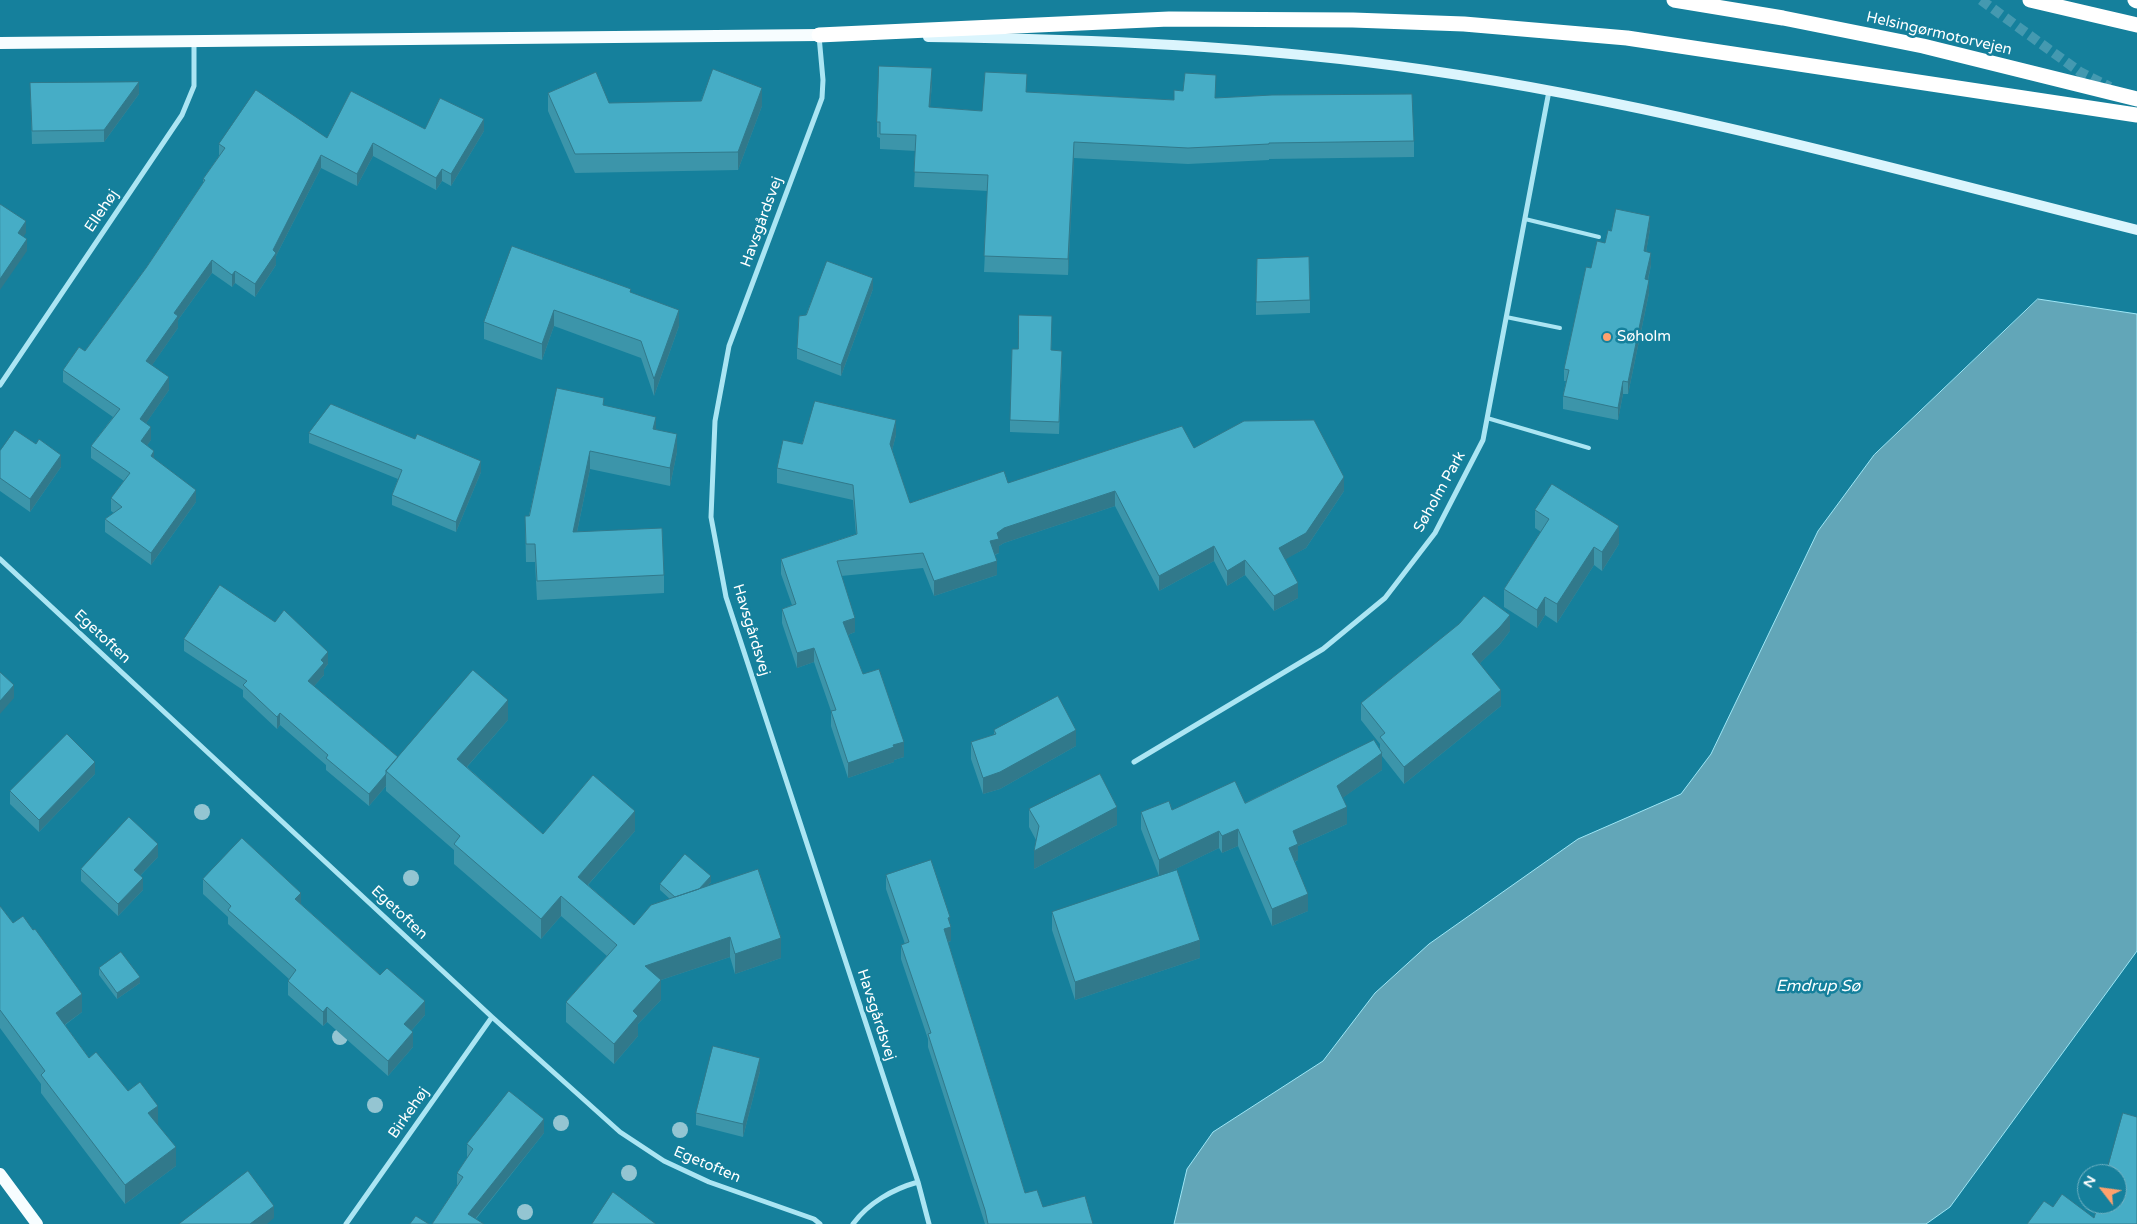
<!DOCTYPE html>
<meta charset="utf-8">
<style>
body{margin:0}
#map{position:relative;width:2137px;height:1224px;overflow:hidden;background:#15809c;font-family:"Varela Round",sans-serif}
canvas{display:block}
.north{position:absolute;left:2077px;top:1164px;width:50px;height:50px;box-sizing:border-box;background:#15809c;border:1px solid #73b3c4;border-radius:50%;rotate:300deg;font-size:14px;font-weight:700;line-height:20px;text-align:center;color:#fff}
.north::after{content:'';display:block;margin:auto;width:18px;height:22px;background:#ffa16d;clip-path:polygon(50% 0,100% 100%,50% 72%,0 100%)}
</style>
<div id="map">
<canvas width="2137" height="1224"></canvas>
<div class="north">N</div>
</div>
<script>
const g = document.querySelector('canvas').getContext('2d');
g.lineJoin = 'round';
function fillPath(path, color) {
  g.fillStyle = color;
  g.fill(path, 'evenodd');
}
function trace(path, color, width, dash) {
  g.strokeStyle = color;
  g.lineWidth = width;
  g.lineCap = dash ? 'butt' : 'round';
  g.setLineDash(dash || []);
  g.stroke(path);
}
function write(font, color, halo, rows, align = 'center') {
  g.font = font + ' "Varela Round",sans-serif';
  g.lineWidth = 5;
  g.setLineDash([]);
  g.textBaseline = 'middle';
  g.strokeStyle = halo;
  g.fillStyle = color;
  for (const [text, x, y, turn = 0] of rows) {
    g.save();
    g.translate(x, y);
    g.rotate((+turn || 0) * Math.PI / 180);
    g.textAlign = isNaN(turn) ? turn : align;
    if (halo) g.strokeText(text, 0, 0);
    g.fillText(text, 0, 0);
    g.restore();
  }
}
const water = new Path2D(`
 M2038,299L2137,314V951L1950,1207L1926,1224H1174L1187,1169L1213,1132L1323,1061L1375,993L1429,944L1578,839L1681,794L1711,754L1818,531L1874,455Z`);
const secondaryTunnel = new Path2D(`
 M1981,0L2080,72L2110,87`);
const lane = new Path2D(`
 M1525,219L1599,237
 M1506,317L1560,328
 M1487,418L1589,448`);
const street = new Path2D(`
 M819,36L823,80L822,98L729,346L715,421L711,517L726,597L918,1182L929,1224
 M0,385L182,115L194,86V41
 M0,559L492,1017L620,1132L664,1161L709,1182L814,1219L820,1224
 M1134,762L1323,649L1385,598L1435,533L1483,440L1549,91
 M346,1224L492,1017
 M853,1224C868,1203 893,1189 918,1182`);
const secondary = new Path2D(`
 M928,37C1094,39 1261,46 1426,70C1667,105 1902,171 2137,230`);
const primary = new Path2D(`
 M0,43L819,35
 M0,1174L37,1224`);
const highway = new Path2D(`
 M1674,0L1783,18L1923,46L2137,99
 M2030,0L2137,25
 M2135,0L2137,1
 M819,35L1169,19L1353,20L1464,24L1627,38L2137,115`);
const trees = [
 [202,812],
 [411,878],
 [340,1037],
 [375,1105],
 [561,1123],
 [680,1130],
 [629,1173],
 [525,1212]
];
const wall = new Path2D(`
 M30,83L139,94L104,142L32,144Z
 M932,83L930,107L982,111L1027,92L1174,100L1216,98L1414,141V157L1269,159V160L1188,164L1074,158L1068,275L984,272L988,191L914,187L916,151L880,149V138L877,137V122Z
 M548,93L609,103L762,106L738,170L575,173L548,111Z
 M425,129L484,131L451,186L442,181L436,190L373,156L357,186L321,168L276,256V265L255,297L235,283L232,287L212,273L178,320V328L152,365L169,390L146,423L151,440L147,445L154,459L196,502L151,565L105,532V519L114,513L111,511V498L124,481L91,458V446L113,417L63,382V370L85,351L146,268L203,183V179L219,156V144L327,138Z
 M1650,229L1646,252L1651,265L1648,280L1649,293L1628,394H1623L1618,420L1563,409V396L1566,381H1564V369L1591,268L1611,231Z
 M873,289L841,376L797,359V348L806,315Z
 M631,292L679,326L654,396L641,358L554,326L542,360L484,339V322Z
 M1310,300V313L1256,315V302Z
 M1052,328L1051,350L1062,362L1059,434L1010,432V420L1018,349Z
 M604,406L656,430L677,452L670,486L590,469L577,532L664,575V593L537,600L535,562H526L525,516H529Z
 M309,433L481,472L456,532L392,505V495L398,479L309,443Z
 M896,435L892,450L910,503L1194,448L1344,491L1306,548L1285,559L1298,598L1274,611L1245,575L1227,586L1214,561L1159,591L1115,506L1004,543L999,546V553L995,555L997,575L934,596L923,568L841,576L855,632L848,635L863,674L904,757L894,760V762L848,778L831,726V711L814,662L797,668L782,623V609L792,605L781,574V559L856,534L853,500L777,483V468L802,444Z
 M0,451L61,467L30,512L0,491Z
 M1535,510L1619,544L1602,571L1594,565L1557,623L1545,615L1537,628L1504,607V589L1541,532L1535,528Z
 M1510,631L1500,644L1480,663L1501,706L1404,784L1382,756V770L1342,798L1347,824L1298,846V860L1295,862L1308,911L1272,926L1238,846L1222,853L1219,848L1165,874L1200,958L1075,1000L1052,930V912L1159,876L1141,829V812L1245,803L1380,750V744L1361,720V703Z
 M184,639L328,664L324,669V675L314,686L398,757L508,720L467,767L543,834L635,831L588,885L634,925L670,899L660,890V884L711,882L707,886L781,958L735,974L730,957L661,980V1000L638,1024V1036L614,1064L566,1022V1002L607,956L561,916L541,939L454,864V850L386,791V786L369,806L326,770V765L280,725L277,729L243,697V690L184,651Z
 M994,730L1076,746L1000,789L983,794L971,759V742L994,735Z
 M95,774L39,832L10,804V791Z
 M1029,809L1117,825L1034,869L1036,840L1029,827Z
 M158,857L140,876L143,890L118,916L81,881V869Z
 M886,875L950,923L951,941L948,942L1025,1193L1043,1207L1093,1224H985L928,1047V1039L901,959V945L905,944L886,889Z
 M203,879L301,904L425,1015L411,1031L413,1047L388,1076L327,1022L323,1026L288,995V981L289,979L228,924V917L203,894Z
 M0,906L82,1012L65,1025L89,1058L128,1091L158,1125L176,1166L125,1204L41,1093V1084L0,1028Z
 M99,968L140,983L117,999L99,975Z
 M760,1071L743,1137L696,1125V1113Z
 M544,1133L476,1219L432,1224L457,1186V1173L467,1158V1144Z`);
const shadedWall = new Path2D(`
 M932,68V83L929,122V107Z
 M139,82V94L104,142V130Z
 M762,88V106L738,170V152Z
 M484,119V131L451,186V174Z
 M1074,142V158L1068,275V259Z
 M373,143V156L357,186V174Z
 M321,155V168L276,256V265L255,297V284L273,250Z
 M442,169V181L436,190V178Z
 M1650,216V229L1644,264V251Z
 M26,221V233L18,245V233Z
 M27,239V251L0,290V279Z
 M1651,253V265L1645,292V279Z
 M212,260V273L178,320V328L146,374V361L174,313Z
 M235,271V283L232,287V275Z
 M873,278V289L841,376V365Z
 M1649,280V293L1628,394V382Z
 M554,310V326L542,360V344Z
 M679,310V326L654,396V379Z
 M169,377V390L140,432V419Z
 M1623,381V394L1618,420V408Z
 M656,417V435L653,429Z
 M896,420V435L890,458V444Z
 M151,427V440L141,454V441Z
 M677,434V452L670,486V468Z
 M154,451V463L151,456Z
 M590,451V469L573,551V532Z
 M61,455V467L30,512V499Z
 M481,461V472L456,532V522Z
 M1344,477V491L1306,548L1279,563V548Z
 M196,490V502L151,565V553Z
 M1115,491V506L1004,543L999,546V553L990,556V541L997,533L1004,528Z
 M1619,526V544L1602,571V552Z
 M1214,546V561L1159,591V576Z
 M1594,547V565L1557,623V604Z
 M1245,560V575L1227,586V571Z
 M997,561V575L934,596V581Z
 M1298,583V598L1274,611V596Z
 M1545,597V615L1537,628V610Z
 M1510,615V631L1500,644L1472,671V654Z
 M855,618V632L843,637V622Z
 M814,648V662L797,668V653Z
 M328,652V664L324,669V675L308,693V681L321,660Z
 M14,685V698L0,714V701Z
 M1501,690V706L1404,784V767Z
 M508,700V720L457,778V759Z
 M280,713V725L277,729V717Z
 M1076,730V746L1000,789L983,794V778Z
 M904,742V757L894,760V762L848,778V763L893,745Z
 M1382,753V770L1337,802V786Z
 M95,762V774L39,832V820Z
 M386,774V786L369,806V794Z
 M1117,807V825L1034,869V851Z
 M1347,807V824L1298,846V860L1289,864V848L1293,831Z
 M635,811V831L578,896V877Z
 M1238,829V846L1222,853V836Z
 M1219,831V848L1159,877V860Z
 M158,844V857L134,882V870Z
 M711,876V882L685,911V905Z
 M143,878V890L118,916V904Z
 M301,893V908L295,899Z
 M1308,894V911L1272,926V909Z
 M561,896V916L541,939V919Z
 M950,917V927H951V941L944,943V929L948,918Z
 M730,937V957L661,980V1000L638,1024V1036L614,1064V1044L633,1011L645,966Z
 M781,938V958L735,974V954Z
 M1200,940V958L1075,1000V982Z
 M140,977V983L117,999V993Z
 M82,994V1012L56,1031V1013Z
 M425,1001V1015L404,1039V1024Z
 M327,1007V1022L323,1026V1012Z
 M413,1032V1047L388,1076V1061Z
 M760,1058V1071L743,1137V1124Z
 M158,1106V1125L148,1113Z
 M544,1119V1133L471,1224L468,1214Z
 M176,1147V1166L125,1204V1185Z
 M274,1206V1218L267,1224H250Z`);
const building = new Path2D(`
 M879,66L932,68L929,107L982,111L985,72L1027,74L1026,92L1174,100V90L1183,91L1185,73L1216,75L1215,98L1272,95L1412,94L1414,141L1269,143V144L1188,148L1074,142L1068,259L984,256L988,175L914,172L916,135L880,134V122H877Z
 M713,69L762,88L738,152L575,154L548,93L596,72L609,103L701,101Z
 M139,82L104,130L32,131L30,83Z
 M256,90L327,138L351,91L425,129L440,98L484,119L451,174L442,169L436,178L373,143L357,174L321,155L273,250L276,253L255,284L235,271L232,275L212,260L174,313L178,316L146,361L169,377L140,419L151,427L141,441L154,451L151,456L196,490L151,553L105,519L122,507L111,498L130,473L91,446L120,409L63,370L79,347L85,351L146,268L205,180L203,179L225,148L219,144Z
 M0,204L26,221L18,233L27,239L0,279Z
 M1616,209L1650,216L1644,251L1651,253L1645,279L1649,280L1628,382L1623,381L1618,408L1563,396L1569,370L1564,369L1586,267L1591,268L1597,241L1605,243L1608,230L1611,231Z
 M512,246L631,289L630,292L679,310L654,379L641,341L554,310L542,344L484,322Z
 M1309,257L1310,300L1256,302L1257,259Z
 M827,261L873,278L841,365L797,348L799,316L806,315Z
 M1019,315L1052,316L1051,350L1062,351L1059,422L1010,420L1012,349H1018Z
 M557,388L604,398L603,405L656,417L653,429L677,434L670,468L590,451L573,532L662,528L664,575L537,581L535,544H526L525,516H529Z
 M815,401L896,420L890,444L910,503L1004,471L1008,483L1182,426L1194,448L1244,421L1314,420L1344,477L1306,533L1279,548L1298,583L1274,596L1245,560L1227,571L1214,546L1159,576L1115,491L1004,528L997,533L999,539L990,541L997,561L934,581L923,553L837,561L855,618L843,622L863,674L879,669L904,742L893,745L894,747L848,763L831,711L836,710L814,648L797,653L782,609L796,604L781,559L857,534L853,485L777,468L783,440L802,444Z
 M331,404L415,439L417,434L481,461L456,522L392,495L402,470L309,433Z
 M15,430L36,444L39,439L61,455L30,499L0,478V451Z
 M1552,484L1619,526L1602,552L1594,547L1557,604L1545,597L1537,610L1504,589L1549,519L1535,510Z
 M220,585L275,622L284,610L328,652L321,660L324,663L308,681L398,757L386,771V774L369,794L326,758L328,755L280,713L277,717L243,685L247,681L184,639Z
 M1484,596L1510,615L1500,627L1472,654L1501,690L1404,767L1380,737L1385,733L1361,703L1459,624Z
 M473,670L508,700L457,759L543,834L593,775L635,811L578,877L634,925L651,905L758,869L781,938L735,954L730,937L645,966L661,980L633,1011L638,1016L614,1044L566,1002L617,945L561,896L541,919L454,844L460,836L386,771Z
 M0,672L14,685L0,701Z
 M1058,696L1076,730L1000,772L983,778L971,742L996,734L994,730Z
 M67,734L95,762L39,820L10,791Z
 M1374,740L1382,753L1337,786L1347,807L1293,831L1298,844L1289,848L1308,894L1272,909L1238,829L1222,836L1219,831L1159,860L1141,812L1169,801L1172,810L1235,781L1245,803Z
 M1100,774L1117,807L1034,851L1039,826L1029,809Z
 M129,817L158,844L134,870L143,878L118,904L81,869Z
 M242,838L301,893L295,899L380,975L387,968L425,1001L404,1024L413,1032L388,1061L327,1007L323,1012L288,981L296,970L228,910L231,906L203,879Z
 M685,854L711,876L699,889L675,897L660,884Z
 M931,860L950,917L948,918L951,927L944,929L1025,1193L1037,1190L1043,1207L1085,1196L1093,1224H988L985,1210L928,1034L931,1033L901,945L909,942L886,875Z
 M1177,870L1200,940L1075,982L1052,912Z
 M0,906L13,923L23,916L33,930L35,929L82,994L56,1013L89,1058L96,1052L128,1091L140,1082L158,1106L148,1113L176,1147L125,1185L41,1075L45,1071L0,1010Z
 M121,952L140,977L117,993L99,968Z
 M713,1046L760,1058L743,1124L696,1113Z
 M509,1091L544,1119L468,1214L484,1224H432L463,1177L457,1173L473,1149L467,1144Z
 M2123,1113L2137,1117V1224H2027L2044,1201L2053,1207L2062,1194L2094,1218L2098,1204H2117V1174H2106Z
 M248,1171L274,1206L250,1224H179Z
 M613,1192L656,1224H592Z
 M416,1216L429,1224H410Z`);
const markers = [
 [1607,337,5,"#ffa16d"]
];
const streetNames = [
 ["Helsingørmotorvejen",1939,34,13],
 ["Ellehøj",102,211,-56],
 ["Havsgårdsvej",762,222,-70],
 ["Søholm Park",1440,492,-61],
 ["Havsgårdsvej",751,630,73],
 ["Egetoften",102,637,43],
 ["Egetoften",399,913,43],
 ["Havsgårdsvej",876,1015,72],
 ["Birkehøj",409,1113,-55],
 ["Egetoften",707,1165,23]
];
const poiNames = [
 ["Søholm",1617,337]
];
const waterNames = [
 ["Emdrup Sø",1818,987]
];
fillPath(water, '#62a6b8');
trace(water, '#9ee6f6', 1);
trace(secondaryTunnel, '#4499b0', 10, [10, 5]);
trace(lane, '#abe5f3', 4);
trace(street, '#abe5f3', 5);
trace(secondary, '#dbf5fd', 10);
trace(primary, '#f7fdff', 12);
trace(highway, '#fff', 15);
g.fillStyle = '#94c5d2';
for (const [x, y] of trees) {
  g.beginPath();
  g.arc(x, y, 8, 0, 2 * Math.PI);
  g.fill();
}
fillPath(wall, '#3c95aa');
fillPath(shadedWall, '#31798b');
fillPath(building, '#46adc6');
trace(building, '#31798b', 1);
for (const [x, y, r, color] of markers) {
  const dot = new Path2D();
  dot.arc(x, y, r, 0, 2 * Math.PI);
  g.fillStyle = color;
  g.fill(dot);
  trace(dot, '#15809c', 2);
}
write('15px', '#fff', '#15809c', streetNames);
write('15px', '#fff', '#15809c', poiNames, 'left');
write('italic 16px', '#fbfeff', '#15809c', waterNames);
</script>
